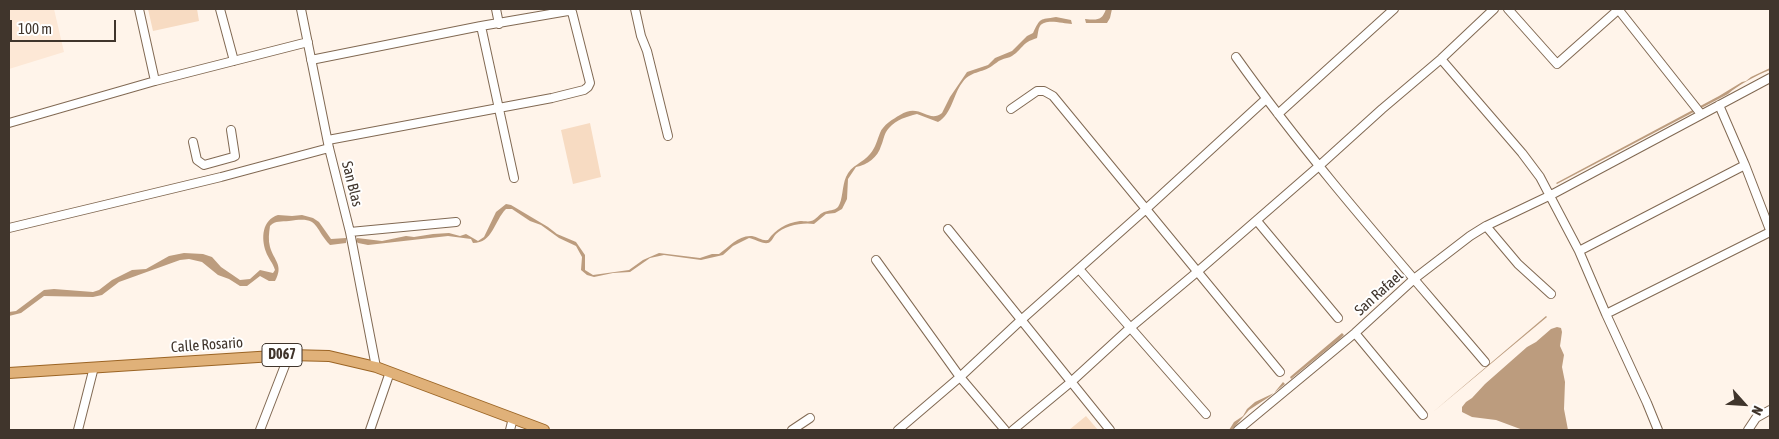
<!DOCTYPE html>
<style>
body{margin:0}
#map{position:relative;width:1779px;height:439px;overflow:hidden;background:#fff4ea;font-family:"Asap Condensed",sans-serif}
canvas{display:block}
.frame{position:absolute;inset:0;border:10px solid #40352c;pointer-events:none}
.north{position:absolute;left:1719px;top:379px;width:50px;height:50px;-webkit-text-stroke:4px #fff;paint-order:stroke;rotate:116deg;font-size:14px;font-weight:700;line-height:20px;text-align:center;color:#40352c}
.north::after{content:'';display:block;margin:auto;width:18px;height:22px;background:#40352c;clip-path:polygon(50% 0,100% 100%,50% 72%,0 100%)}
.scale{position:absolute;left:10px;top:20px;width:106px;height:22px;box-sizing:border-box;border:2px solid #40352c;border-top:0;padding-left:6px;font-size:15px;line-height:18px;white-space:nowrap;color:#40352c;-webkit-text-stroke:4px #fff;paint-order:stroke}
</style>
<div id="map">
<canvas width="1779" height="439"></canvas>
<div class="frame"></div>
<div class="north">N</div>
<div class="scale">100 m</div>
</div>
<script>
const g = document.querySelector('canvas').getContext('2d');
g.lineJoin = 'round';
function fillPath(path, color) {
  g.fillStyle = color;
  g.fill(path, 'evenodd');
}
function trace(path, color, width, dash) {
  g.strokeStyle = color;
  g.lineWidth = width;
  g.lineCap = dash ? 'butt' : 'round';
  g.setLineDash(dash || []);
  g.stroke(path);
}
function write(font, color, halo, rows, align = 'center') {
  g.font = font + ' "Asap Condensed",sans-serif';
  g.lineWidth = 4;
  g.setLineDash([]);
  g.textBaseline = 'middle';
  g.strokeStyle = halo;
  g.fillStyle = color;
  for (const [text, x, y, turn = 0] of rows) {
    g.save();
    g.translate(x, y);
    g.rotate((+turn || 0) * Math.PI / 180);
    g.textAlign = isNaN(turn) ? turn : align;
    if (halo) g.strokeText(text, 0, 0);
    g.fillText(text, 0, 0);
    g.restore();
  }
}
const built = new Path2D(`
 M9,9H54L64,52L9,69Z`);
const green = new Path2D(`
 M148,9H197L199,21L153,31Z
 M590,123L601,177L573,184L561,130Z
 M1086,416L1098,430H1069Z`);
const water = new Path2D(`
 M1106,9H1112L1110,18L1107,23H1086L1085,19C1097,20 1102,21 1106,9Z
 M1056,17L1071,20L1072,24C1063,24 1046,18 1040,26C1038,29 1038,34 1037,38C1021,43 1024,48 1012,56C1009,58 1005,58 1001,60C998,61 995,64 992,66C982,73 970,71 962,83C953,95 952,114 938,122L917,114C906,117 897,119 889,128C884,133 884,139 881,146C878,157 867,165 856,167L848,179L847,199L842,209L835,213L826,214L814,224C802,222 784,226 776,234C773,237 772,242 768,243C762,244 755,239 749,238L733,246L723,255L701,260L664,255L650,258L630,272L613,273L594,277L587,275L581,270L582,257L576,246L559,238L541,225L530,221L512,209H506C494,221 493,243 473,243L471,239L448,236L368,245L358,243L356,241L357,238L382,241L406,236L414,237L433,234L449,233L460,236L466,234L478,241L484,237L496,212L506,204L511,205L548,227L557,234L576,242L585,255V270L593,275L629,270L643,260L659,253L700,258L712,254H719C729,247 738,235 752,236C758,237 762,241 768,240C776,229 786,223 800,221C803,221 809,222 811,221C816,220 819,214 824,212C829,210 834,211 838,207C843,200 842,186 846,177C851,165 863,163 870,154C876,147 877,140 880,133C883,125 893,119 900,115C920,102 928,124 942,113L950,97L967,72L988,65L995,58L1012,51L1027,36L1033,33C1041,17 1039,20 1056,17Z
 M1770,68V70C1757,75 1738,85 1728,94L1557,184L1556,183L1719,96L1742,82L1746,81L1751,77Z
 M278,215L292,216L302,215L313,218L319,222L331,239L346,238V243L330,245C313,227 320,216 289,221C281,222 276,220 270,226C269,233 268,240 270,247C274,261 284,265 275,281H269L260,276L247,286H240L229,279L218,275L202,262L189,259L180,260L119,282L102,295L93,297L44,296L21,313L9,316V312L16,311L44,290L54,289L93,292L99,290L112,280L132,270L146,269L169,256L184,253L203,254L212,257L221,267L240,280L250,279L260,270L273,273L275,270C273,263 268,258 266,252C261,238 262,220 278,215Z
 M1546,316L1547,317L1433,412Z
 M1557,327L1561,328L1562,332L1560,346L1564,355L1562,367L1565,382L1564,409L1568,430H1523L1496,420L1472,417L1462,412V407L1466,402L1472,398L1485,384L1527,347L1536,342L1551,329Z
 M1342,333L1344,335L1340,339L1291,379L1290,377Z
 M1283,382L1285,384L1269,397L1249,410L1232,430H1229L1234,422L1243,416L1247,409L1255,402L1274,393Z`);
const minor = new Path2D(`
 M139,9L155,81
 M220,9L234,61
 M301,9L329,148L350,232L376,367
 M496,9L499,24
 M635,9L641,36L647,51L668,136
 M1508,9L1557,64L1619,9
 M1618,9L1701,114
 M481,26L514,178
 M1236,57C1312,164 1400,262 1485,362
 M1441,59L1522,153L1540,177L1579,251L1606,314L1647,403L1658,430
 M311,60L481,26L568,11L572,12L590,83L588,87L584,90L552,98L328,140
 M1719,105L1745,165L1770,230
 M1011,109L1037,91H1044L1053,96L1280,372
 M1278,114L1394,9
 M9,123L155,81L308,42
 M193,142L197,160L204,165L233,157L235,156L231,130
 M1257,221L1338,318
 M1486,226L1518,264L1551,294
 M9,228L221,177L329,148
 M948,229L1110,430
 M350,232L456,222
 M1579,251L1745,165
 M876,260L960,377L1005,430
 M1079,269L1206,414
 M1606,314L1770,232
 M1355,333L1423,415
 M78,430L94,367
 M260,430L289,355
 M370,430L390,372
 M510,430L513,418
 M792,430L810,418
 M898,430L960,377L1020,321L1146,209L1266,99
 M1013,430L1071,382L1130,328L1197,272L1319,166L1382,109L1441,59L1494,9
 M1238,430L1355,333L1414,279L1470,236L1486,226L1551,195L1770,78
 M1748,430L1756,418L1770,410`);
const major = new Path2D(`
 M9,373L289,355L329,356L376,367L544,430`);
const shields = [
 [282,355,40]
];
const shieldNames = [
 ["D067",282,355]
];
const streetNames = [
 ["San Blas",352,184,76],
 ["San Rafael",1379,293,-42],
 ["Calle Rosario",207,345,-4]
];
fillPath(built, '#fde8d6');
fillPath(green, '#f7dbc2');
fillPath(water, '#bc9c7e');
trace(minor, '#816953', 10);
trace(major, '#9b6424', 12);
trace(minor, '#fff', 8);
trace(major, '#e0b179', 10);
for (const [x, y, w] of shields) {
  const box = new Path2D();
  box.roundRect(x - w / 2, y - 11.5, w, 23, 4);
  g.fillStyle = '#fff';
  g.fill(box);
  trace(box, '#40352c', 1);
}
write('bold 14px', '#40352c', null, shieldNames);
write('15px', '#40352c', '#fff', streetNames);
</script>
